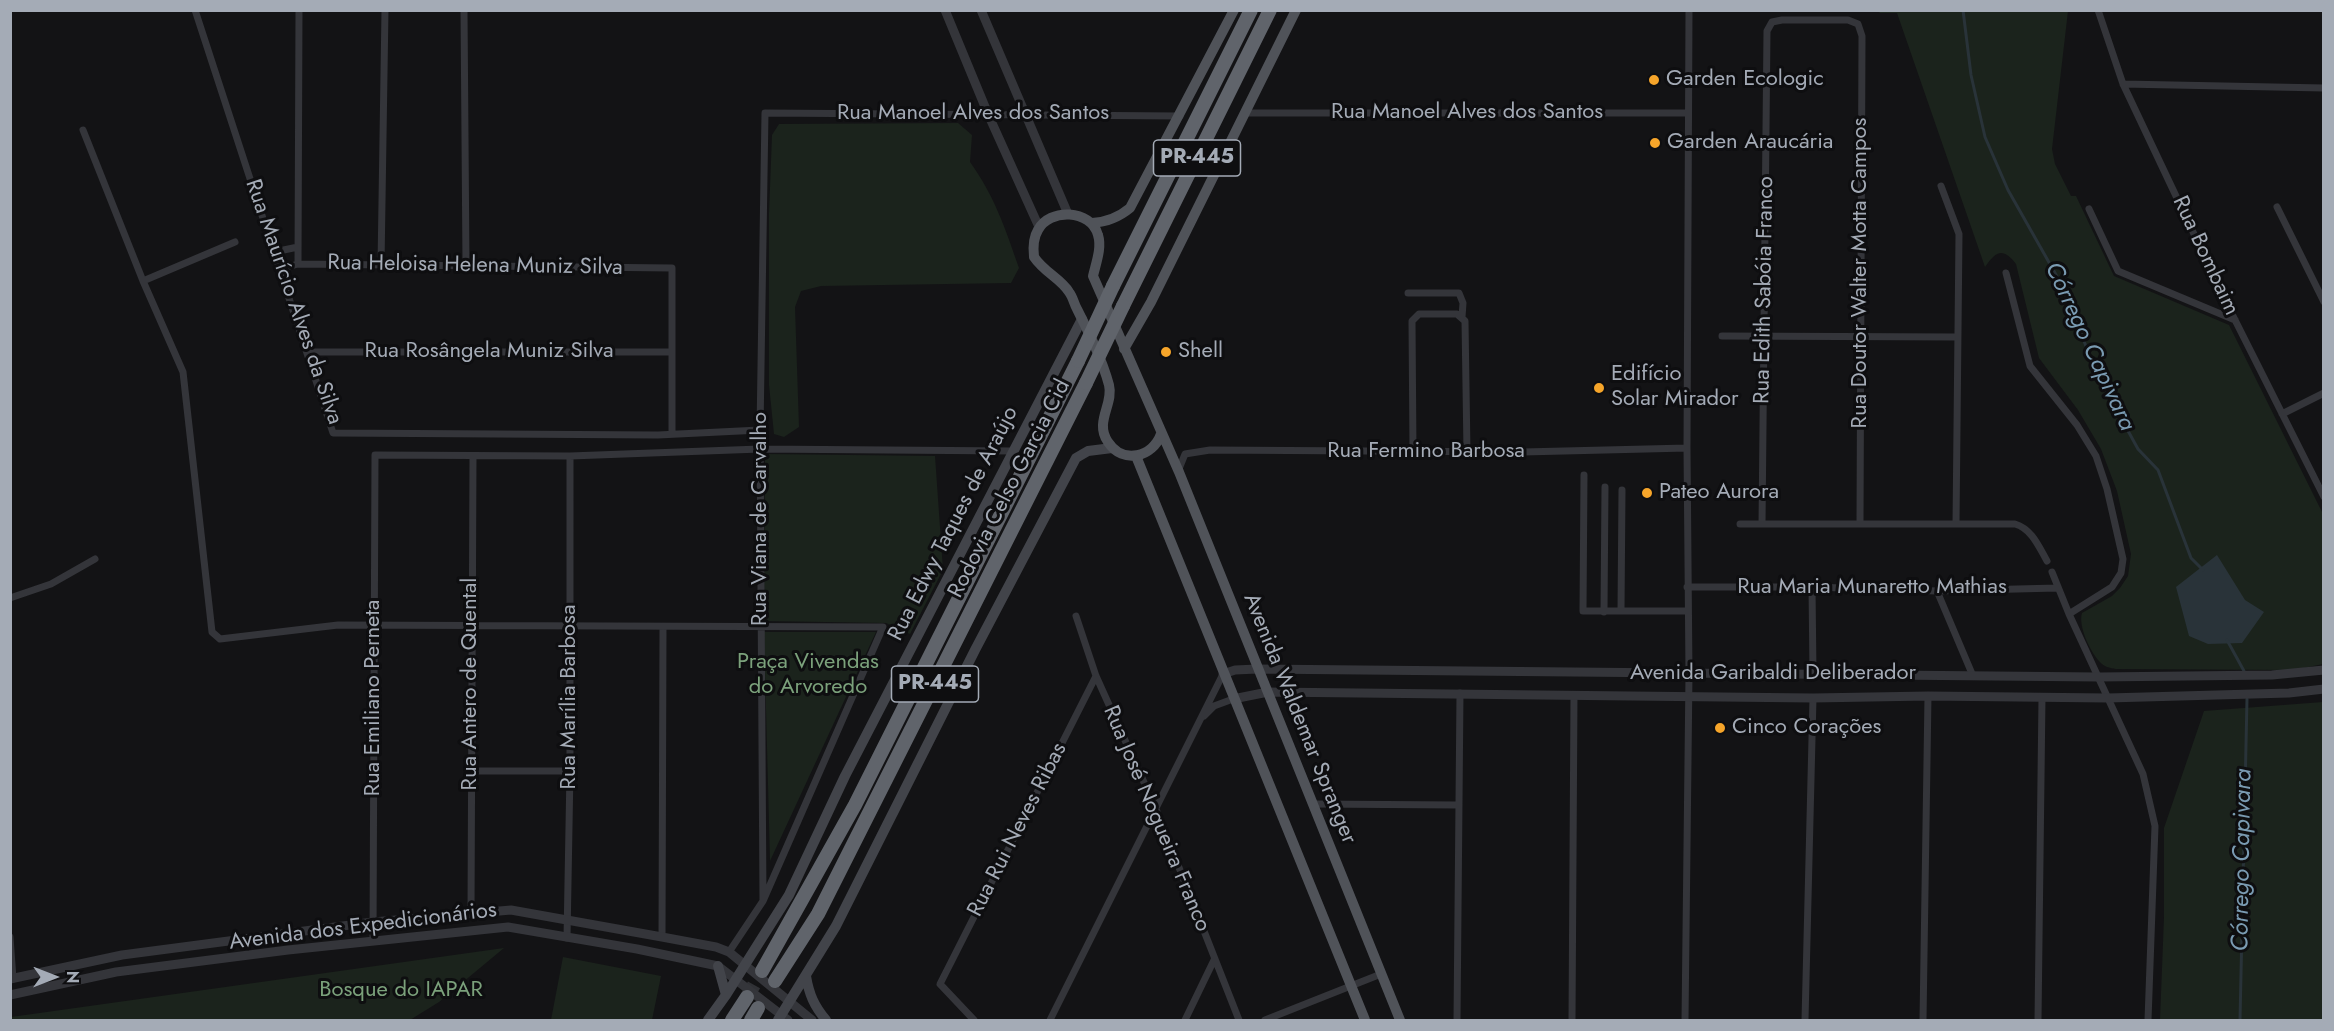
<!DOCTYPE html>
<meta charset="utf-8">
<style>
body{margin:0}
#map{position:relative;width:2334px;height:1031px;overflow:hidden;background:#131315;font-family:Jost,sans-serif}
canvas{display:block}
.frame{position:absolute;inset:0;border:12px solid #a4abb6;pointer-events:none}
.north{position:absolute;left:24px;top:947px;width:60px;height:60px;-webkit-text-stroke:4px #0e0e10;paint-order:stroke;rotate:90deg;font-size:16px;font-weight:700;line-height:24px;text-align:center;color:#a4abb6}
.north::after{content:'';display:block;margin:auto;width:21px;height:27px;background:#a4abb6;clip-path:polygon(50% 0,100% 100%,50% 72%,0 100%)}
</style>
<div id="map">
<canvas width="2334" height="1031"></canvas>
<div class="frame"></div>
<div class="north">N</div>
</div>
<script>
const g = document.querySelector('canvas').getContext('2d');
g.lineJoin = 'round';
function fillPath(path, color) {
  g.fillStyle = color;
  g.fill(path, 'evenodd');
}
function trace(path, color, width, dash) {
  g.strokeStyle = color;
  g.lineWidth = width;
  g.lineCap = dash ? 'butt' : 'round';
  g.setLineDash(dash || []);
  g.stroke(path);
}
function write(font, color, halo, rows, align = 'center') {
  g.font = font + ' Jost,sans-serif';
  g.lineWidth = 6;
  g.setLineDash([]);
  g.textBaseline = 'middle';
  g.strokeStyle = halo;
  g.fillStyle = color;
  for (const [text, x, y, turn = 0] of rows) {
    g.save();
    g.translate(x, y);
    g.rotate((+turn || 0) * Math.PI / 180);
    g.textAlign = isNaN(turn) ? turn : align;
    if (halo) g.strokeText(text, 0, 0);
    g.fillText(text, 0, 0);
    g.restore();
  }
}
const green = new Path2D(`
 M1878,11H2068L2052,149L2055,164L2071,196H2076L2114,276L2229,325L2323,514V664L2294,670L2116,669C2110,668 2104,667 2099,661C2090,651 2078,626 2082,613L2112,596L2120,588L2128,576L2131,554L2117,491L2101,449L2078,410L2039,358L2016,264C2003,247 1996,251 1985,267L1897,13H1880Z
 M958,123L972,135L970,162C995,197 1005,228 1019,268L1011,283L821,286L801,291L795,307L799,427L784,437L774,434L769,385V214L772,135L779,124Z
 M765,454L935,456L943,570L910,634L886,623L764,621Z
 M764,632H876L770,861Z
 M2323,702V1020H2160L2164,917V828L2204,711Z
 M504,948L439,1002L410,1020H11V1017Z
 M563,957L661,976L652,1020H551Z`);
const water = new Path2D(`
 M2217,555L2245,600L2264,612L2242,643L2208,644L2189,636L2176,587Z`);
const stream = new Path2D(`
 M1963,10L1971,75L1985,137L2008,190L2059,280L2099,378L2138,449L2158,470L2191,558L2203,570
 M2227,640L2244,671
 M2240,1020L2247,699`);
const motorwayTunnel = new Path2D(`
 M747,997L762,971`);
const minor = new Path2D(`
 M195,10L333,433L658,435L760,430
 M464,10L466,266
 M2098,10L2123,84L2228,306L2324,497
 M2123,84L2324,88
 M1245,113H1688
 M83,130L143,281L183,372L212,632L220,639L338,625L883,627L763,901
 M1941,186L1959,234L1956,524
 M2277,207L2324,302
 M2089,209L2118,271L2235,320
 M274,252L298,247
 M298,264L299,10
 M381,265L385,10
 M280,269L298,264L672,268V433
 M2006,273L2030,366L2077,425L2096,456L2107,489L2123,559L2121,573L2112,587L2069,614
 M143,281L235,242
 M1408,293H1459L1463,303L1462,317
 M1722,336L1957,337
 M307,352H672
 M2282,414L2324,393
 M1413,452L1412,321L1419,314H1457L1465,321L1467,452
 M1179,469L1185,454L1210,450L1523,452L1687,448
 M1584,475L1583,611H1688
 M1740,524H2015C2032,529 2039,547 2047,561
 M1762,524L1767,31L1772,22L1782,20H1848L1858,24L1862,36L1860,523
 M2052,572L2069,614L2143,774L2155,826L2148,1020
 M1687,587H1812L1937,591L2057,588
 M1812,587L1813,673
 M1937,591L1973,676
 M10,598L51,584L95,559
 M1621,611L1622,490
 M1604,612L1605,487
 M1076,616L1096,676L1156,809L1239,1020
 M1204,716L1214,706L1233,699
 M471,771H570
 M1313,804L1458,805
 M471,912L473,456
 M10,937L13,979
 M662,937L663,627
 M567,938L570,771V456
 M373,941L375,455L570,456L760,449L1013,451
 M729,952L763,901L760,430L765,113L1180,116
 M974,1020L940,984L1096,676
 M1050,1020L1223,674
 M1185,1020L1214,960
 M1265,1020L1381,974
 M1457,1020L1460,693
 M1572,1020L1574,695
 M1685,1020L1689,674L1687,448L1689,10
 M1805,1020L1813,698
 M1923,1020L1928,696
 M2038,1020L2042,697`);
const tertiary = new Path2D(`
 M945,10L988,114L1039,227
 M981,10L1068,214
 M1223,674L1235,670L1257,669L2099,677L2272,675L2324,670
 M1233,699L1268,692L1813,698L1928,696L2108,698L2289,693L2324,689
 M10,979L122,955L373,922L511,910L662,937L716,947L729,952L812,1020
 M10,995L116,972L288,950L508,927L637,949L718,966L788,1020`);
const secondary = new Path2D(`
 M718,966L726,995
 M806,976C809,994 814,1006 826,1020
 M708,1020L726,995L789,895L845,776L1082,319
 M778,1020L836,926L975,650L1076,458L1088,451L1112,448`);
const primary = new Path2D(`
 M1092,223C1107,222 1118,218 1130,208L1234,10
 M1124,349L1151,302L1296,10
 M1161,434C1153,457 1123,465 1108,442C1094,422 1114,404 1109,385C1102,359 1089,333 1077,309C1074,304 1073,297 1069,292C1061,279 1044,272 1034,257C1033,248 1033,238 1038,230C1049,208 1091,209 1098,235C1102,248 1096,263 1093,276L1179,472L1400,1020
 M1136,456L1365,1020`);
const motorway = new Path2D(`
 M1113,286L1251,10
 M1123,306L1270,10
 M762,971L855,805L1078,361
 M775,981L818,914L1086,383
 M732,1020L747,997
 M751,1020L758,1008`);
const motorwayBridge = new Path2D(`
 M1078,361L1113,286
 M1086,383L1123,306`);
const markers = [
 [1654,80,6,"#f6a52a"],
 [1655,143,6,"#f6a52a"],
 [1166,352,6,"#f6a52a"],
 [1599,388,6,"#f6a52a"],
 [1647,493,6,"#f6a52a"],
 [1720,728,6,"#f6a52a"]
];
const shields = [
 [1197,158,87],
 [935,684,87]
];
const shieldNames = [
 ["PR-445",1197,158],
 ["PR-445",935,684]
];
const poiNames = [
 ["Garden Ecologic",1666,80],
 ["Garden Araucária",1667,143],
 ["Shell",1178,352],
 ["Edifício",1611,375],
 ["Solar Mirador",1611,400],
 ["Pateo Aurora",1659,493],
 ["Cinco Corações",1732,728]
];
const streetNames = [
 ["Rua Manoel Alves dos Santos",1467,113],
 ["Rua Manoel Alves dos Santos",973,114],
 ["Rua Bombaim",2205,256,65],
 ["Rua Heloisa Helena Muniz Silva",475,266,1],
 ["Rua Doutor Walter Motta Campos",1861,273,-90],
 ["Rua Edith Sabóia Franco",1765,290,-89],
 ["Rua Maurício Alves da Silva",293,302,71],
 ["Rua Rosângela Muniz Silva",489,352],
 ["Rua Fermino Barbosa",1426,452],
 ["Rodovia Celso Garcia Cid",1010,489,-63],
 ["Rua Viana de Carvalho",761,519,-90],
 ["Rua Edwy Taques de Araújo",954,524,-63],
 ["Rua Maria Munaretto Mathias",1872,588],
 ["Avenida Garibaldi Deliberador",1773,674],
 ["Rua Antero de Quental",471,684,-90],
 ["Rua Marília Barbosa",570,697,-90],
 ["Rua Emiliano Perneta",374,698,-90],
 ["Avenida Waldemar Spranger",1299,719,68],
 ["Rua José Nogueira Franco",1156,819,67],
 ["Rua Rui Neves Ribas",1018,830,-63],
 ["Avenida dos Expedicionários",363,927,-7]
];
const parkNames = [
 ["Praça Vivendas",808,663],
 ["do Arvoredo",808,688],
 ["Bosque do IAPAR",401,991]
];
const waterNames = [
 ["Córrego Capivara",2089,347,65],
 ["Córrego Capivara",2243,860,-89]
];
fillPath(green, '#1b231c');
fillPath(water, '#293339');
trace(stream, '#293339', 3);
trace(motorwayTunnel, '#303135', 14, [14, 7]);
trace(minor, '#34353a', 7);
trace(tertiary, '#34353a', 9);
trace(secondary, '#42444a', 10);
trace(primary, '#505359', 10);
trace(motorway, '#60646b', 14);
trace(motorwayBridge, '#60646b', 14);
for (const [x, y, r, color] of markers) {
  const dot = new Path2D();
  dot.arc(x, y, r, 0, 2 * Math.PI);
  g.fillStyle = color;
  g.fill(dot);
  trace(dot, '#0e0e10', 2);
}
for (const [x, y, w] of shields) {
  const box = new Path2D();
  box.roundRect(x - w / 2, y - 18, w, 36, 4.5);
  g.fillStyle = '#0e0e10';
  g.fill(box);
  trace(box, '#a4abb6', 1.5);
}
write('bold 21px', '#a4abb6', null, shieldNames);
write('22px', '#a4abb6', '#0e0e10', poiNames, 'left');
write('22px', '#a4abb6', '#0e0e10', streetNames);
write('22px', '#7ba17b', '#0e0e10', parkNames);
write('italic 24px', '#7a9bb2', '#0e0e10', waterNames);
</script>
